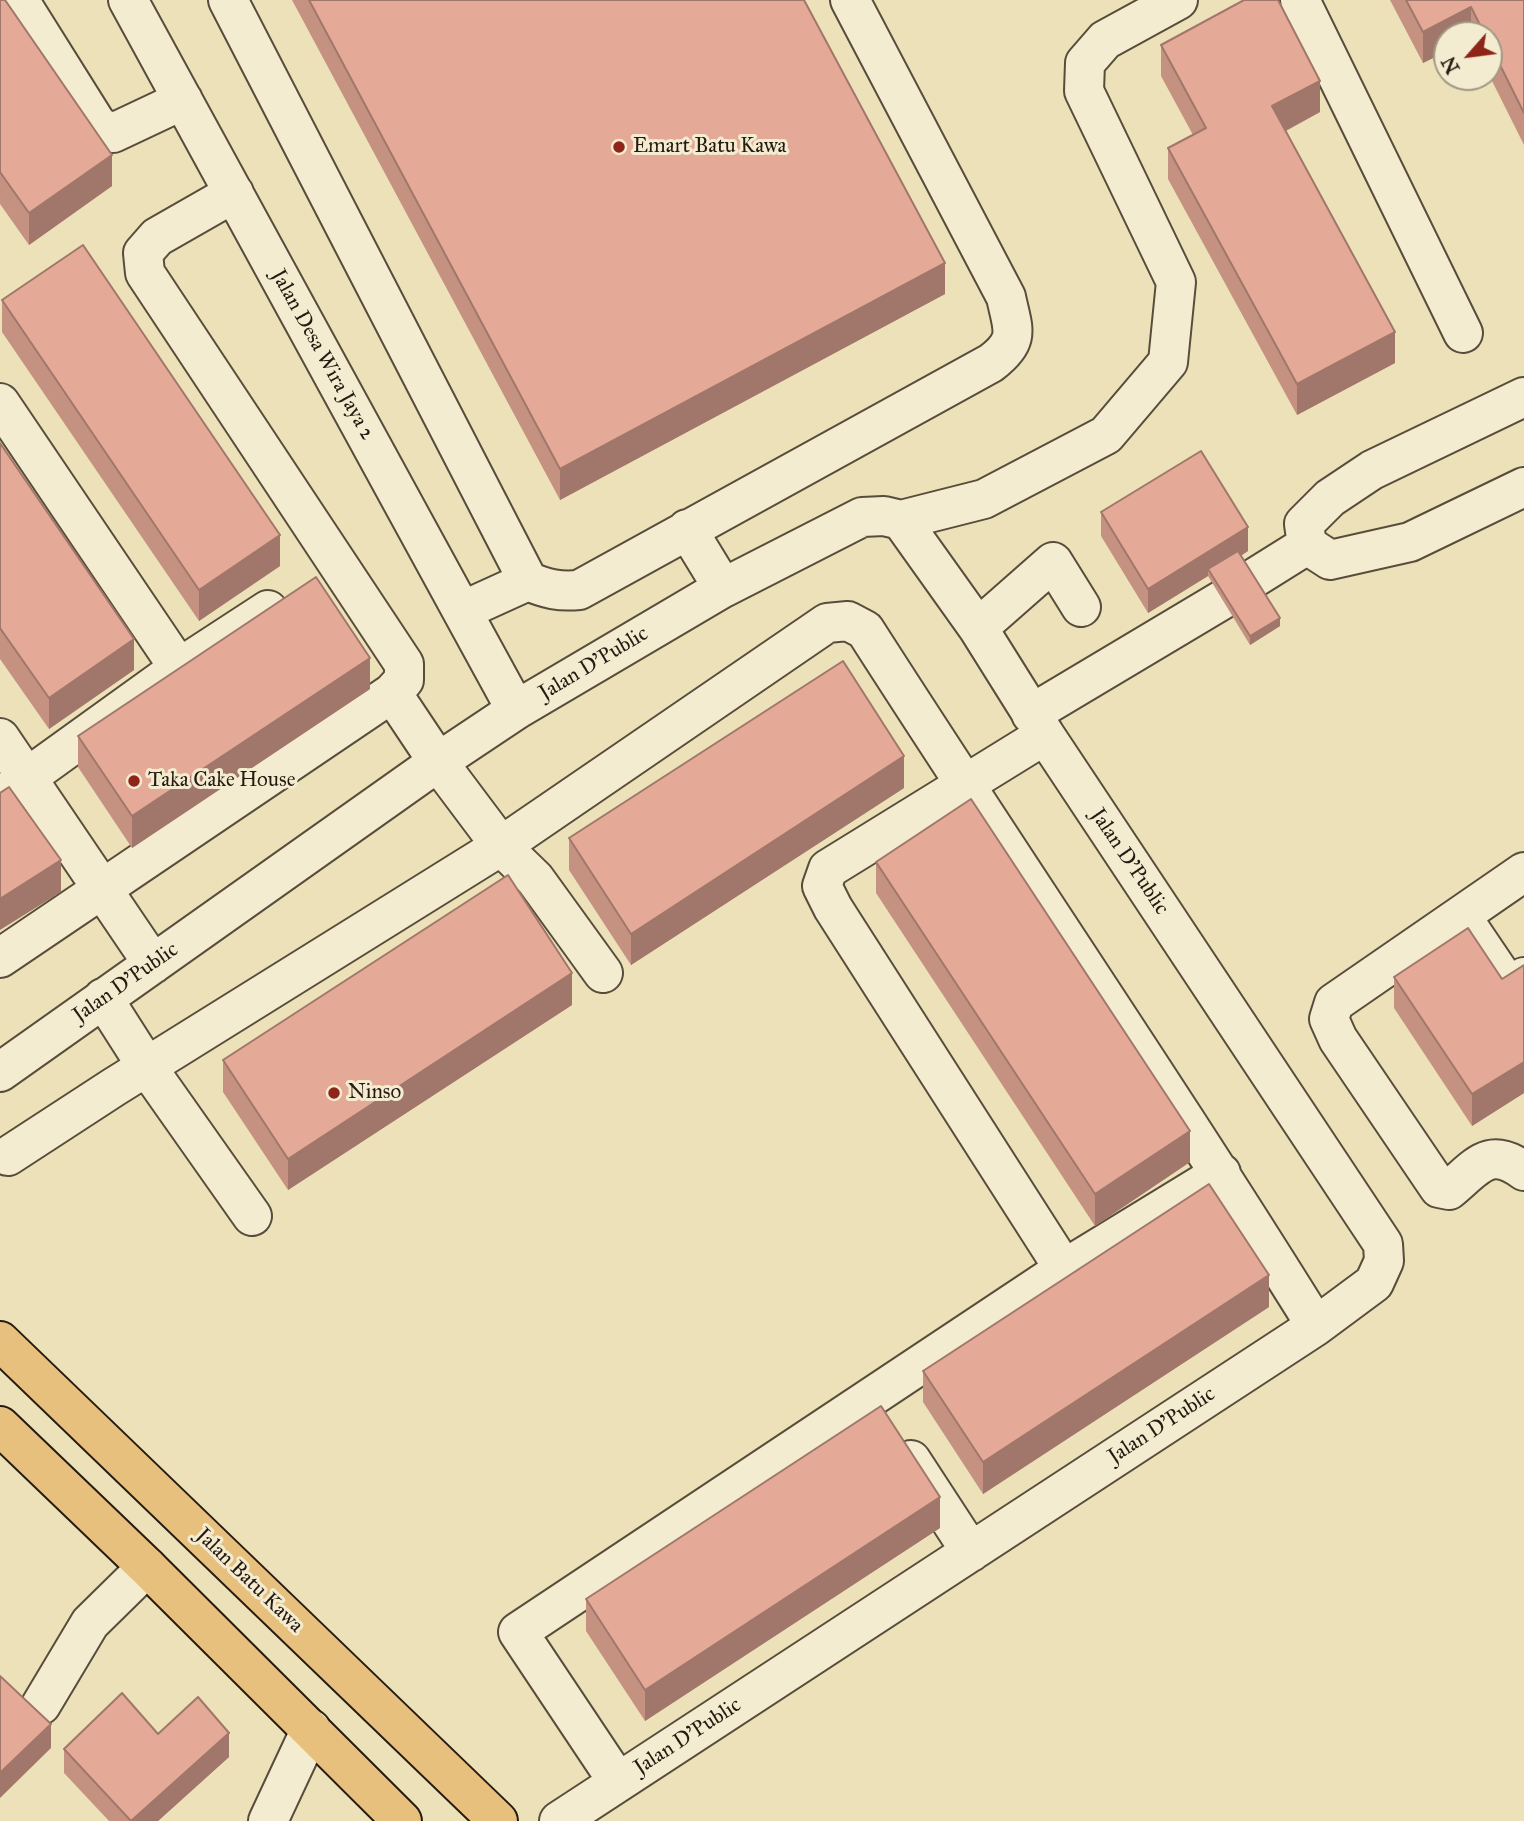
<!DOCTYPE html>
<style>
body{margin:0}
#map{position:relative;width:1524px;height:1821px;overflow:hidden;background:#ece1b8;font-family:"IM FELL Great Primer",serif}
canvas{display:block}
.north{position:absolute;left:1433px;top:21px;width:70px;height:70px;box-sizing:border-box;background:#f3ecd1;border:2px solid #a19884;border-radius:50%;rotate:242deg;font-size:19px;font-weight:700;line-height:28px;text-align:center;color:#271a11}
.north::after{content:'';display:block;margin:auto;width:24px;height:32px;background:#8f2418;clip-path:polygon(50% 0,100% 100%,50% 72%,0 100%)}
</style>
<div id="map">
<canvas width="1524" height="1821"></canvas>
<div class="north">N</div>
</div>
<script>
const g = document.querySelector('canvas').getContext('2d');
g.lineJoin = 'round';
function trace(path, color, width, dash) {
  g.strokeStyle = color;
  g.lineWidth = width;
  g.lineCap = dash ? 'butt' : 'round';
  g.setLineDash(dash || []);
  g.stroke(path);
}
function fillPath(path, color) {
  g.fillStyle = color;
  g.fill(path, 'evenodd');
}
function write(font, color, halo, rows, align = 'center') {
  g.font = font + ' "IM FELL Great Primer",serif';
  g.lineWidth = 6;
  g.setLineDash([]);
  g.textBaseline = 'middle';
  g.strokeStyle = halo;
  g.fillStyle = color;
  for (const [text, x, y, turn = 0] of rows) {
    g.save();
    g.translate(x, y);
    g.rotate((+turn || 0) * Math.PI / 180);
    g.textAlign = isNaN(turn) ? turn : align;
    if (halo) g.strokeText(text, 0, 0);
    g.fillText(text, 0, 0);
    g.restore();
  }
}
const minor = new Path2D(`
 M19,0L98,126L113,133L183,100
 M128,0L516,710
 M228,0L528,581C546,589 560,592 579,590L991,363C1021,340 1013,330 1006,297L850,0
 M1300,0L1463,333
 M1524,397L1372,470L1330,498L1304,524L1307,545L1330,560L1410,542L1524,487
 M0,403L179,668
 M901,520L984,499L1106,435L1168,362L1176,282L1084,91L1085,63L1105,40L1178,0
 M687,529L723,588
 M1251,580L1307,545
 M462,611L528,581
 M978,628L1053,562L1081,607
 M392,693L438,762L501,846L535,879L603,973
 M1031,714L1222,600
 M0,738L153,964
 M0,797L179,668L268,610
 M1524,872L1334,1003L1329,1019L1338,1039L1439,1188L1449,1190C1477,1167 1489,1145 1524,1171
 M1461,916L1509,987L1524,977
 M0,958L392,693L404,680V664L145,273L143,253L157,237L234,193
 M103,998L147,1067L252,1216
 M0,1072L438,762L516,710L723,588L862,517L884,516L901,520L978,628L1045,735L1383,1244L1384,1261L1374,1283L1316,1326L559,1821
 M8,1156L114,1087L501,846L827,623L848,621L865,630C1014,863 1170,1091 1316,1326
 M1064,1269L1221,1173
 M911,1460L971,1552
 M41,1705L90,1623L147,1567
 M618,1782L518,1632L1064,1269L833,908L822,886L828,869L1045,735
 M268,1821L311,1729`);
const highway = new Path2D(`
 M0,1341L498,1821
 M0,1426L147,1567L402,1821`);
const wall = new Path2D(`
 M0,0L112,186L29,245L0,204Z
 M292,0H804L945,294L560,500Z
 M1390,0H1524V145L1489,75V35H1447V51L1423,63Z
 M1161,45L1320,112L1286,131L1395,363L1297,415L1168,179V148L1193,135L1161,76Z
 M2,300L280,566L199,621L2,332Z
 M0,443L134,670L49,729L0,659Z
 M1101,512L1248,551L1241,556L1280,626L1250,645L1208,576L1148,613L1101,536Z
 M370,689L132,848L78,767V736Z
 M904,788L631,965L569,870V838Z
 M876,862L1190,1162L1095,1226L876,893Z
 M1524,965V1093L1472,1126L1394,1008V977L1502,979Z
 M572,1005L288,1190L223,1092V1060Z
 M1269,1307L983,1494L923,1402V1371Z
 M940,1528L645,1721L586,1631V1599Z
 M158,1734L229,1757L158,1821H109L64,1773V1749Z`);
const shadedWall = new Path2D(`
 M1471,7V35H1447V51L1423,63V32Z
 M1320,81V112L1272,138V106Z
 M112,155V186L29,245V213Z
 M945,263V294L560,500V469Z
 M1395,332V363L1297,415V384Z
 M1248,527V551L1211,574L1208,569V576L1148,613V589Z
 M280,535V566L199,621V590Z
 M1280,618V626L1250,645V636Z
 M134,639V670L49,729V698Z
 M370,658V689L132,848V816Z
 M904,756V788L631,965V934Z
 M61,860V892L0,930V899Z
 M572,973V1005L288,1190V1159Z
 M1524,1062V1093L1472,1126V1094Z
 M1190,1131V1162L1095,1226V1194Z
 M1269,1275V1307L983,1494V1462Z
 M940,1497V1528L645,1721V1690Z
 M51,1724V1748L0,1798V1773Z
 M229,1733V1757L158,1821H131Z`);
const building = new Path2D(`
 M0,0H5L112,155L29,213L0,172Z
 M309,0H804L945,263L560,469Z
 M1244,0H1278L1320,81L1272,106L1395,332L1297,384L1168,148L1206,128L1161,45Z
 M1406,0H1524V113L1489,43V35H1485L1471,7L1423,32Z
 M83,245L280,535L199,590L2,300Z
 M0,443L134,639L49,698L0,628Z
 M1201,451L1248,527L1148,589L1101,512Z
 M1238,551L1280,618L1250,636L1208,569Z
 M316,577L370,658L132,816L78,736Z
 M843,661L904,756L631,934L569,838Z
 M9,787L61,860L0,899V793Z
 M971,799L1190,1131L1095,1194L876,862Z
 M508,875L572,973L288,1159L223,1060Z
 M1468,928L1502,979L1524,965V1062L1472,1094L1394,977Z
 M1209,1184L1269,1275L983,1462L923,1371Z
 M881,1406L940,1497L645,1690L586,1599Z
 M0,1676L51,1724L0,1773Z
 M122,1693L158,1734L198,1697L229,1733L131,1821L64,1749Z`);
const markers = [
 [619,147,7,"#8f2418"],
 [134,781,7,"#8f2418"],
 [334,1093,7,"#8f2418"]
];
const poiNames = [
 ["Emart Batu Kawa",633,147],
 ["Taka Cake House",148,781],
 ["Ninso",348,1093]
];
const streetNames = [
 ["Jalan Desa Wira Jaya 2",322,355,61],
 ["Jalan D'Public",594,664,-31],
 ["Jalan D'Public",1129,862,56],
 ["Jalan D'Public",126,983,-35],
 ["Jalan D'Public",1162,1426,-33],
 ["Jalan Batu Kawa",249,1581,44],
 ["Jalan D'Public",688,1737,-33]
];
trace(minor, '#584c3b', 42);
trace(highway, '#271a11', 42);
trace(minor, '#f3ecd1', 38);
trace(highway, '#e6c07c', 38);
fillPath(wall, '#c59282');
fillPath(shadedWall, '#a0776a');
fillPath(building, '#e5aa97');
trace(building, '#a0776a', 2);
for (const [x, y, r, color] of markers) {
  const dot = new Path2D();
  dot.arc(x, y, r, 0, 2 * Math.PI);
  g.fillStyle = color;
  g.fill(dot);
  trace(dot, '#f3ecd1', 2.5);
}
write('21px', '#271a11', '#f3ecd1', poiNames, 'left');
write('21px', '#271a11', '#f3ecd1', streetNames);
</script>
